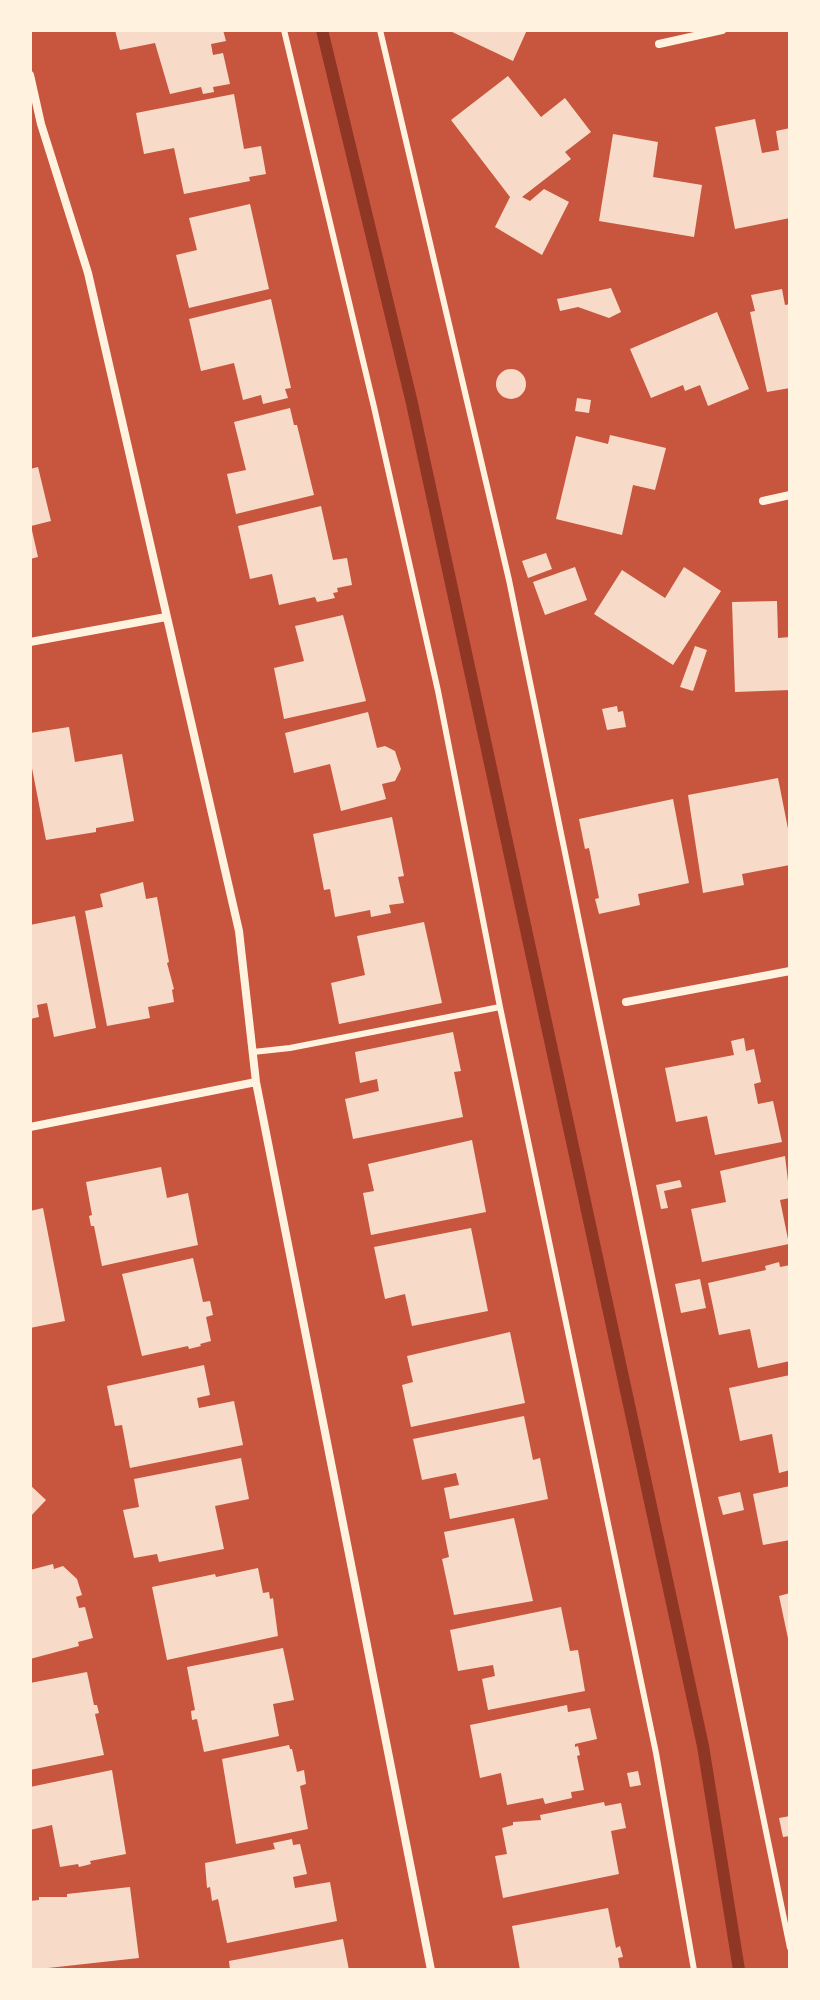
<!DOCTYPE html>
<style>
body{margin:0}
#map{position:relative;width:820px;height:2000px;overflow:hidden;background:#c8553d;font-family:"Space Grotesk",sans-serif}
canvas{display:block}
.frame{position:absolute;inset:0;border:32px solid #fff3e0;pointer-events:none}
</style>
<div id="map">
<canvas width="820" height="2000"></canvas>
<div class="frame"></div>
</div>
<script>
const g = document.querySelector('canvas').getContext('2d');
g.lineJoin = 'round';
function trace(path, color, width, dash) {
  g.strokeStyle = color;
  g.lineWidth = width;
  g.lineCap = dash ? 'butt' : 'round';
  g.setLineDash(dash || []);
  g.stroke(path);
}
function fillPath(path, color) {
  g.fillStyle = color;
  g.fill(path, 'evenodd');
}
const stream = new Path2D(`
 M322,30L411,399L703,1746L739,1970`);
const building = new Path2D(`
 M115,30H223L226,41L211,44L213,55L223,53L230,84L213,87L214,92L203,94L201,87L170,94L155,43L120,50Z
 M448,30H527L513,61Z
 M508,76L541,117L565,98L591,132L565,152L571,159L522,197L530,201L544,189L569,202L542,255L495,227L510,197L451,120Z
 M234,94L244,149L261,146L266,174L249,177L250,181L184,194L174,148L144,154L136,113Z
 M755,119L762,153L779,150L776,131L790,128V218L735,229L715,127Z
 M613,134L658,142L653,177L702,185L694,237L599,221Z
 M250,204L269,289L189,308L176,255L197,250L189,218Z
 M611,288L621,312L609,318L578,307L560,311L557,299Z
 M782,289L785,305L790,304V388L767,392L750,312L755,311L751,295Z
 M271,299L291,388L285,389L288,398L263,404L261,395L243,400L234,363L201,371L189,319Z
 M717,312L749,389L708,406L700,385L685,391L683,385L651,398L630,349Z
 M496 384a15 15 0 1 1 30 0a15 15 0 1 1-30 0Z
 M577,398L591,400L589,413L575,411Z
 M290,408L294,425H297L314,495L236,514L227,474L246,470L234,422Z
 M610,435L666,448L655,490L633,485L622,535L556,519L576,436L608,444Z
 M38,467L51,521L31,526L38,557L30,559V469Z
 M321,506L333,560L347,558L352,585L337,588L338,592L333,593L335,598L317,602L315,597L279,605L272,574L250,579L238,526Z
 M546,553L552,569L528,578L522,561Z
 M575,567L587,600L545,615L533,582Z
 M684,567L721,591L673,665L594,614L622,570L665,598Z
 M777,601L778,638L790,637V690L735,692L732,602Z
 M343,615L366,701L284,719L274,668L304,661L295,626Z
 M695,646L707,650L693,691L680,687Z
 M617,706L618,712L623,711L626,727L607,730L602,709Z
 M368,712L377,748L385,746L395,751L401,769L395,781L382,784L386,799L341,811L330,764L294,773L285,733Z
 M69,727L75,762L122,754L134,821L96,828V832L46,840L30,758V733Z
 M778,778L790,839V865L742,874L744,885L703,893L688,795Z
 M673,799L689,883L638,894L640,905L599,914L595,899L599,898L589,848L585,849L579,819Z
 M392,817L404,876L398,877L404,903L389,905L391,913L371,917L370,910L335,917L330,889L324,890L313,834Z
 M143,882L146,899L157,897L169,962L167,963L174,989L172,990L174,1002L148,1007L150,1018L107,1026L85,911L103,907L100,894Z
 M75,916L96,1028L54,1037L47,1003L37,1005L39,1017L30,1019V925Z
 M424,922L442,1003L339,1024L331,983L365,975L357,936Z
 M453,1032L461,1071L454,1072L463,1117L353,1139L345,1099L379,1091L377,1079L360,1083L355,1052Z
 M744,1038L746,1051L754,1049L761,1082L754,1084L758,1104L773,1101L782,1142L715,1155L707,1116L676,1122L665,1068L734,1055L731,1041Z
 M472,1140L486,1212L371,1235L363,1193L374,1191L368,1164Z
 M785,1156L790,1198L780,1200L789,1244L702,1262L691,1209L726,1202L720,1171Z
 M161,1167L167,1198L188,1193L198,1245L102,1266L94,1226H91L89,1216L92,1215L86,1182Z
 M680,1180L682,1187L664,1191L668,1208L661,1209L656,1185Z
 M43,1208L65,1321L30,1328V1211Z
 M471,1228L488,1311L412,1326L405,1294L385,1299L374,1247Z
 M193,1258L203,1302L210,1301L213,1315L206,1317L211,1341L200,1344L201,1346L189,1349L188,1346L142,1356L122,1274Z
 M779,1262L780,1267L790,1265V1361L758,1368L750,1329L719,1335L708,1283L766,1270L765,1266Z
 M700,1279L706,1308L681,1313L675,1284Z
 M510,1332L525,1403L411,1427L402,1385L413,1382L407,1356Z
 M204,1365L210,1395L197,1398L199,1408L234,1401L243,1445L130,1468L122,1425L115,1426L107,1386Z
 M790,1375V1470L779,1473L772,1434L740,1441L729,1388Z
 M524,1416L533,1460L540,1458L548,1499L450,1519L444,1488L459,1485L456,1473L422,1480L413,1439Z
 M241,1458L249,1499L215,1506L224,1549L159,1562L157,1554L134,1558L123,1510L139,1507L134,1479Z
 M30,1485L46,1500L30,1517Z
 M790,1486V1540L763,1545L753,1494Z
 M740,1492L744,1510L723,1515L718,1497Z
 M514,1518L533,1601L454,1615L442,1559L449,1557L444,1532Z
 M53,1564L54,1569L63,1566L77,1579L82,1595L76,1597L79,1608L85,1607L93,1638L78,1642L79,1646L30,1659V1570Z
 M258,1568L263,1593L269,1592L270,1599L273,1598L278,1636L167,1660L152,1587L215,1574L216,1577Z
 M790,1593V1643H789L779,1596Z
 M561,1607L570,1651L578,1650L585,1691L488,1710L482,1679L495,1676L493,1665L458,1671L450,1630Z
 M283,1648L294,1700L273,1704L279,1736L204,1752L197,1719L192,1720L191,1711L195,1710L187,1667Z
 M87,1672L94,1705H97L99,1713L95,1714L104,1755L30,1770V1683Z
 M567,1705L568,1712L590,1708L597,1739L575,1744V1747L578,1746L580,1755L577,1756L584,1790L571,1792L572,1798L545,1804L543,1798L507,1805L501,1773L480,1778L470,1725Z
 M289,1745L290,1749H292L297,1772L304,1770L306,1784L300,1786L308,1829L236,1844L222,1759Z
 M112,1770L126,1854L90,1861L91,1864L79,1867L78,1864L60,1867L52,1825L30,1830V1787Z
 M638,1771L641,1785L630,1787L627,1773Z
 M604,1802L605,1806L621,1803L626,1828L611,1831L619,1874L503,1898L495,1856L507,1854L502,1828L513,1825V1822L541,1820L540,1815Z
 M790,1816V1836L783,1837L779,1818Z
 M292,1839L293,1845L300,1844L307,1874L293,1877L295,1888L330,1882L337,1921L227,1943L218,1899L212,1901L210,1887L207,1888L205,1863L275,1849L273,1843Z
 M130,1887L139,1958L30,1970V1901L39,1900V1897H67V1894Z
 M608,1908L616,1948L620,1946L623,1957L618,1958L620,1970H520L512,1926Z
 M343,1939L349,1970H230L229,1961Z`);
const service = new Path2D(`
 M284,30L374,407L438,691L500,1007L656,1753L694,1970
 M380,30L509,580L790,1948
 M253,1052L290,1048L500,1007`);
const minor = new Path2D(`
 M659,44L722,30
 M30,75L41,124L88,273L239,931L256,1082L431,1970
 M763,501L790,495
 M30,642L166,617
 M626,1002L790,971
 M30,1127L256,1082`);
trace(stream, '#8f3625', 12);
fillPath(building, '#f7dbc8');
trace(service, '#fff3e0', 6);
trace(minor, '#fff3e0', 8);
</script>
